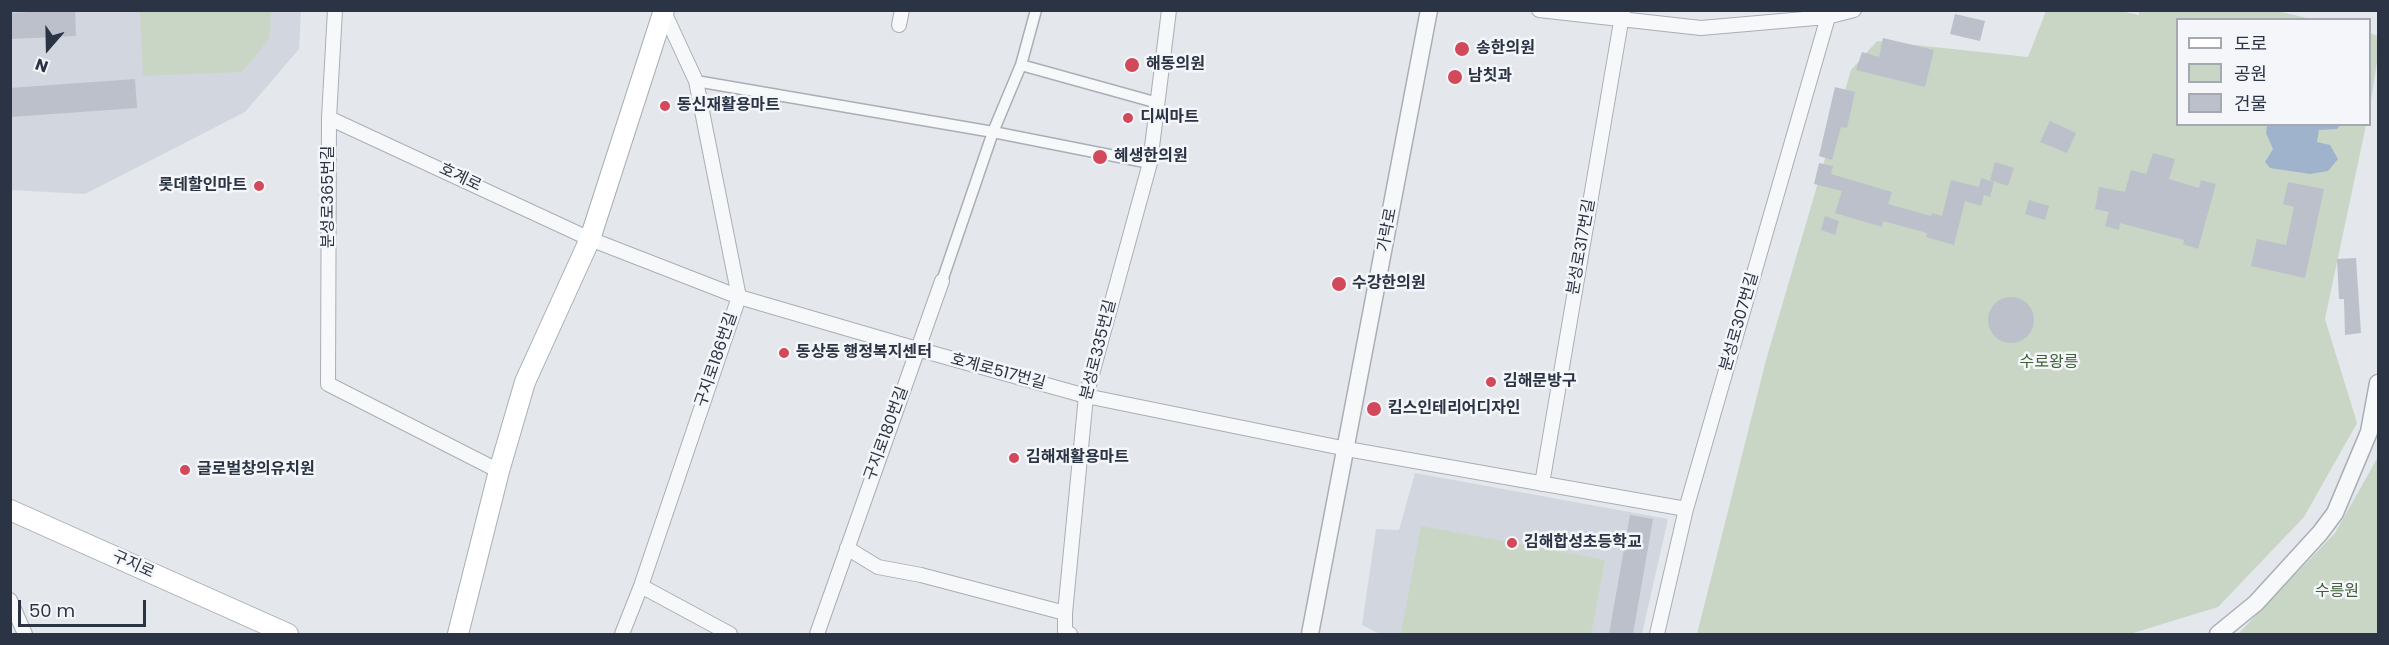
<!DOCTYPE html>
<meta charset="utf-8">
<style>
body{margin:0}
#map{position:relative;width:2389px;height:645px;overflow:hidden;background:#e4e7ec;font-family:Poppins,"Noto Sans KR",sans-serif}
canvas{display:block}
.frame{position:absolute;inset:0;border:12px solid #2b3445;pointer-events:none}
.legend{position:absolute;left:2176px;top:18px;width:195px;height:108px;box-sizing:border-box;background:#f4f6f9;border:2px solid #a4a8b1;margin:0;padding:8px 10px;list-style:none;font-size:18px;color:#2b3445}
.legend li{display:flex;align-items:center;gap:12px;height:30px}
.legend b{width:30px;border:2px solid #a4a8b1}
.north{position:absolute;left:18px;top:18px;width:60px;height:60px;-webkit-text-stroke:4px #f4f6f9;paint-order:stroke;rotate:200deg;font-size:16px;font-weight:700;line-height:24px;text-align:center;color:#2b3445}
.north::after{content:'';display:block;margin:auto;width:21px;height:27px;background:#2b3445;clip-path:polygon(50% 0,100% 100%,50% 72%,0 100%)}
.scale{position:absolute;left:18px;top:600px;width:128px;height:27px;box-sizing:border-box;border:3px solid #2b3445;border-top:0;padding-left:8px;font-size:18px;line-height:21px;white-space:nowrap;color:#2b3445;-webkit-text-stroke:4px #f4f6f9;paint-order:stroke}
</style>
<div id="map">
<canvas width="2389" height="645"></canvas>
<div class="frame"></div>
<ul class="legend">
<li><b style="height:8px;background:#fff"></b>도로</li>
<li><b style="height:16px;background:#c9d6c5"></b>공원</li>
<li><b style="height:16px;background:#bbc0ca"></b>건물</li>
</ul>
<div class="north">N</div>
<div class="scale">50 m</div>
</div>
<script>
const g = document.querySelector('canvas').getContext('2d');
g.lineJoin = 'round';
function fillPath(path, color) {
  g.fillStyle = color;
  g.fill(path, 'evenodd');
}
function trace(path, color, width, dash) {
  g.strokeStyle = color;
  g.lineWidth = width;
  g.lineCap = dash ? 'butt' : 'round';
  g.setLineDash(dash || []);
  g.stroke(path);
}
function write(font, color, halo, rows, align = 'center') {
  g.font = font + ' Poppins,"Noto Sans KR",sans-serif';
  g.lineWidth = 5;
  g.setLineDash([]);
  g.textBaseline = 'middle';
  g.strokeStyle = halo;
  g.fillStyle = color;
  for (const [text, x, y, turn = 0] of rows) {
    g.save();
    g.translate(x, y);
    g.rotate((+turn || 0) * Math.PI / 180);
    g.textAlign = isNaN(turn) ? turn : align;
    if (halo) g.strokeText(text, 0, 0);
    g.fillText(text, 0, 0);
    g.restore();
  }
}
const built = new Path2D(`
 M11,11H301L299,49L245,112L85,194L11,190Z
 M1415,473L1668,519L1642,634H1380L1362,625L1376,529L1399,530Z`);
const green = new Path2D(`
 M2139,10H2273L2311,19L2178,20V124L2366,125L2325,319L2357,423L2304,517L2218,607L2130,634H1697L1766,360L1851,70L1877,41L2028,57L2046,11H2121L2139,15Z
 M140,11H271L269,39L242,72L143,76Z
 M2370,33L2378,36V56L2370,107Z
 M2378,457V634H2238L2335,533Z
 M1421,526L1605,560L1591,634H1401Z`);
const water = new Path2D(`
 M2267,125H2340L2337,129L2319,130L2317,142L2330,145L2338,159L2328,171L2310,174L2270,168L2265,162L2273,149L2266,133Z`);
const building = new Path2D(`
 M75,10L76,36L10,39V13Z
 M1955,14L1985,21L1980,41L1950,34Z
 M1883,38L1934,50L1925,87L1856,70L1862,52L1879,57Z
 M135,79L137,108L10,117V88Z
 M1835,87L1855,92L1847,128L1841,127L1832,160L1819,156Z
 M2050,121L2076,133L2067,153L2040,142Z
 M2153,153L2175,159L2169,179L2199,188L2201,180L2216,184L2198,249L2183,244L2184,240L2120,223L2119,230L2105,226L2109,212L2095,209L2099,187L2125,192L2131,170L2146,174Z
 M1995,162L2014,168L2008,186L1990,180Z
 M1819,163L1833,166L1831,174L1892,192L1888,204L1931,216L1932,213L1942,216L1951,180L1979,187L1981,178L1994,182L1990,197L1984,195L1981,206L1965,201L1954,245L1926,237L1927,233L1883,221L1882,227L1835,213L1842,191L1814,184Z
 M2288,182L2324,189L2305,278L2251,266L2257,239L2286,245L2294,207L2283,204Z
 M2029,200L2049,206L2045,220L2025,214Z
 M1825,216L1839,221L1835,235L1821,230Z
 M2356,258L2361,333L2345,335L2344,299H2339L2337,259Z
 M1988 320a23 23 0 1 1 46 0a23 23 0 1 1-46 0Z
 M1630,515L1653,519L1633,634H1609Z`);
const pedestrian = new Path2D(`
 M1021,65L1158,103
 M696,81L993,132L1150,163
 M942,281L993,132L1021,65L1036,10`);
const minor = new Path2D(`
 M335,10L329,118L328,384L499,471
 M1539,10L1701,28L1827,17L1854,10
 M899,25L902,10
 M329,118L590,239L739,297L917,349L1086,396L1347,449L1686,509
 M1542,484L1623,10
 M847,548L878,567L921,575L1065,613
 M641,586L730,634
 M10,600L25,634
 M622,634L641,586L739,297L696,81L664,12
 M817,634L942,281
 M1070,634L1065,631V613L1086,396L1150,163L1169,10
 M1657,634L1686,509L1830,10`);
const tertiary = new Path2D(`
 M1310,634L1429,10
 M2218,634L2256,603L2320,533L2335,513L2369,432L2378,383`);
const secondary = new Path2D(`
 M10,510L288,634
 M458,634L499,471L525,382L590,239L664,10`);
const markers = [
 [1462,49,8,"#d1495b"],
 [1132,65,8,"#d1495b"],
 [1455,77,8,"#d1495b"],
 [665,106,6,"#d1495b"],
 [1128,118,6,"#d1495b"],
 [1100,157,8,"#d1495b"],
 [259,186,6,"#d1495b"],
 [1339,284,8,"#d1495b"],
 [784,353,6,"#d1495b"],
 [1491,382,6,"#d1495b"],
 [1374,409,8,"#d1495b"],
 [1014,458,6,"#d1495b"],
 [185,470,6,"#d1495b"],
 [1512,543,6,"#d1495b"]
];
const poiNames = [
 ["송한의원",1476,49],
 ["해동의원",1146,65],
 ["남칫과",1468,77],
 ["동신재활용마트",677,106],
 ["디씨마트",1140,118],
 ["혜생한의원",1114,157],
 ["롯데할인마트",247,186,"right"],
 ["수강한의원",1352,284],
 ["동상동 행정복지센터",796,353],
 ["김해문방구",1503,382],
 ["킴스인테리어디자인",1388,409],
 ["김해재활용마트",1026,458],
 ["글로벌창의유치원",197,470],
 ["김해합성초등학교",1524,543]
];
const streetNames = [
 ["호계로",460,178,25],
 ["분성로365번길",329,197,-90],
 ["가락로",1388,230,-79],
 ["분성로317번길",1582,247,-80],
 ["분성로307번길",1740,322,-74],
 ["분성로335번길",1099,350,-76],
 ["구지로186번길",717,360,-71],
 ["호계로517번길",998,372,15],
 ["구지로180번길",887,434,-70],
 ["구지로",133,565,24]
];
const parkNames = [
 ["수로왕릉",2049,363],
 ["수릉원",2337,592]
];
fillPath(built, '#d2d6de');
fillPath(green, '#c9d6c5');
fillPath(water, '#9fb4cc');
fillPath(building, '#bbc0ca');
trace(pedestrian, '#a9aeb7', 13);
trace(minor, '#a9aeb7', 16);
trace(tertiary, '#a9aeb7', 19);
trace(secondary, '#a9aeb7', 22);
trace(pedestrian, '#f7f8fa', 10);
trace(minor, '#f7f8fa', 14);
trace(tertiary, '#f7f8fa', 16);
trace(secondary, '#fff', 20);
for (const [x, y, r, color] of markers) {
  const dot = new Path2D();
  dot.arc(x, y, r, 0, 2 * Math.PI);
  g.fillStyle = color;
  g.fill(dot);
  trace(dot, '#f4f6f9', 2);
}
write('bold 16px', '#2b3445', '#f4f6f9', poiNames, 'left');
write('16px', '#2b3445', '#f4f6f9', streetNames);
write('16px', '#3f6138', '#f4f6f9', parkNames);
</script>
